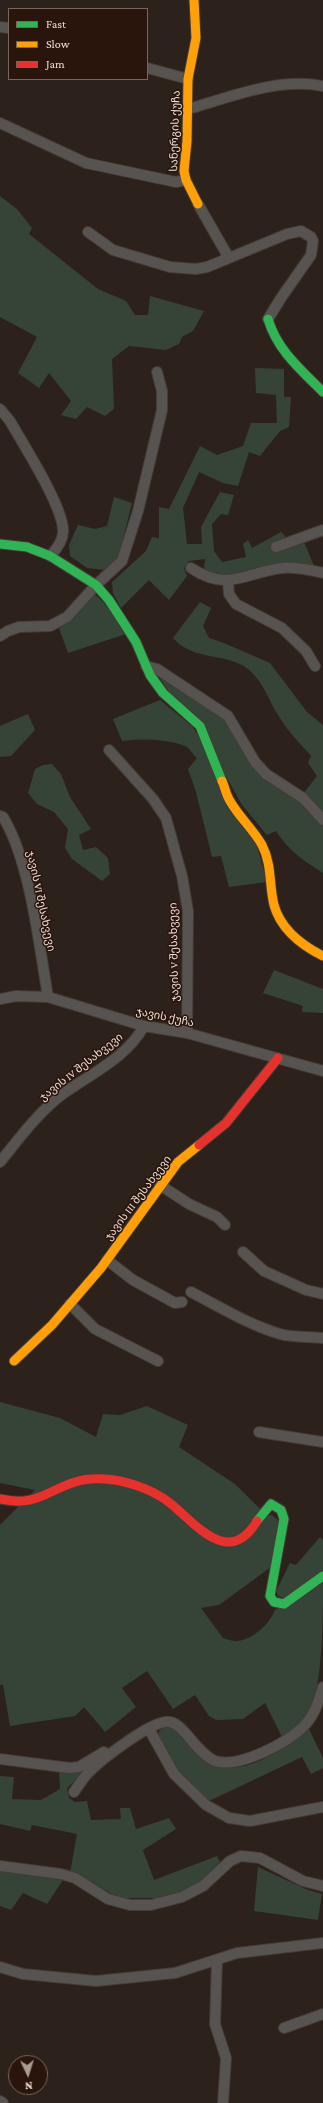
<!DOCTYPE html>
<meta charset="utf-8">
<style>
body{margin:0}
#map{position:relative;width:323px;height:2103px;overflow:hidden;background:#2c211b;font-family:"Crimson Pro",serif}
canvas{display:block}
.legend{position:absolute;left:8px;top:8px;width:140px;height:72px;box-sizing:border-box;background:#29150b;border:1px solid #77655d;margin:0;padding:5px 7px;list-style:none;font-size:12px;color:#edded7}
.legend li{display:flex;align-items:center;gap:8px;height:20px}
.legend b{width:20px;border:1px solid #77655d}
.north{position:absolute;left:8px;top:2055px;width:40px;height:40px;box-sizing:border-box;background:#29150b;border:1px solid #77655d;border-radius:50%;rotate:176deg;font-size:11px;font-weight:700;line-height:16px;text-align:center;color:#edded7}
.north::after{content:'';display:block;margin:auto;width:14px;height:18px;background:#a99c95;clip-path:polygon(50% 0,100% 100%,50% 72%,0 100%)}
</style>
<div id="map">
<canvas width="323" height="2103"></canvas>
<ul class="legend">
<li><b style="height:5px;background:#30b455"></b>Fast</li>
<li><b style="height:5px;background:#ff9f0a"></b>Slow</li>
<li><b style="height:5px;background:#e5322d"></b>Jam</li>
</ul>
<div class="north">N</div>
</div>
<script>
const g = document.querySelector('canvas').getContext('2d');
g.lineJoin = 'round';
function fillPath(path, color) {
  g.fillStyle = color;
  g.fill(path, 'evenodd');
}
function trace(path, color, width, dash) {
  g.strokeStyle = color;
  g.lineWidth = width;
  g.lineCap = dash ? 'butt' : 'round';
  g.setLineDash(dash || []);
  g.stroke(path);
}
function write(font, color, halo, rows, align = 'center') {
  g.font = font + ' "Crimson Pro","Noto Sans Georgian",serif';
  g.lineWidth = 3;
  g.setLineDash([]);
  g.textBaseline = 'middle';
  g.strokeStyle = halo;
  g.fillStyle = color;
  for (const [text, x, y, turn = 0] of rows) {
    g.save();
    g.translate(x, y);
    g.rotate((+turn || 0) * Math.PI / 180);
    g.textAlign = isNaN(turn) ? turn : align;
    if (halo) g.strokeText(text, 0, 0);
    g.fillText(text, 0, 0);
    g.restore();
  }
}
const green = new Path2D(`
 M0,196L17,209L32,228L29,234L98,289L126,301L135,315H148L150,296L204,311L193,331L182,337L179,344L166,350L129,346L112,359L114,409L105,416L87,407L76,419L61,415L71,401L49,373L39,388L18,373L37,337L0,317Z
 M255,368L284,369V397H291L289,427L280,431L260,456L249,452L238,486L223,483L199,472L183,508L187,544H202L201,527L220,492L234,495L228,515L221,514L212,524L214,551L222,562L246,557L243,544L248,540L252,548L281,532L286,537L274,543L304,542L315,568C295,568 273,567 252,570C231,572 225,580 204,570L205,559L189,561L184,568L187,576L169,600L149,580L121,608L113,593L112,582L146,551L152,537L159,538V507L169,509L200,446L217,455L243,446L251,423H277L276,395L256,393Z
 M114,497L132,503L118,559L103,570L87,568L70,556L69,545L78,525L95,529L107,526Z
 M94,593L110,609L126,634L68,653L59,628L76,615Z
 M200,602L211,608L203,626L209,638L224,643L270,663L307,712L323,725V873C304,861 288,850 276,831L267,835L242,805L227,778L159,677L224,719L250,765L272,782L303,794L317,776L308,763L311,756C301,744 288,732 280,718C269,702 264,682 248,669C226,652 194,662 173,638Z
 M160,700L198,731L255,839L267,882L229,887L221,856L212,857L196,792L188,769L197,758C193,755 190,748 185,746C170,739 138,738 122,741L113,719Z
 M28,714L35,730L11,756L0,757V726Z
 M52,764L61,774L70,797L91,829L79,835L83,850L96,847L108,858L110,874L102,881L72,859L65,848L68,829L54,812L37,804L28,793L35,769L43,765Z
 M274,970L323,989V1013L302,1012L303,1006L263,993Z
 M0,1402L60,1418L96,1437L103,1414L120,1415L147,1406L188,1425L179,1447L235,1484L267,1516L272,1515L279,1521L271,1567L219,1605L201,1608L223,1638C227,1639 232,1641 236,1641C251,1641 270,1624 275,1610L323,1579C323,1616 323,1678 311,1710C304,1722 293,1730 282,1737L265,1703L243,1719L216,1720L209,1716L195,1695L173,1709L147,1671L122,1688L136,1707L105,1732L84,1707L75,1716L10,1726L3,1685H0V1525L35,1490L0,1483Z
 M320,1537L323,1540V1570L286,1599L278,1596L276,1591L290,1563L296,1565Z
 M168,1725C172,1727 178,1729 181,1733C188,1739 191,1749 197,1755C230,1787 281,1752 309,1729L323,1758V1768L311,1774L302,1757L209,1801L179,1774L159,1738V1731Z
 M101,1758L67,1788L69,1798L75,1802L87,1801L91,1820L121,1819L120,1808H130L136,1829L169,1818L176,1829L143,1850L154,1880L217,1856L220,1862L199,1882L182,1893L159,1898H118L89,1880L70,1873L77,1834L32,1825L30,1831L0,1824V1776L14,1777L12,1799L41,1800L60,1789L59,1770Z
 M258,1867L308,1890L322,1894L318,1920L254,1911Z
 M0,1870L63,1880L47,1904L23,1893L11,1910L0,1906Z`);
const street = new Path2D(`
 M0,27L9,28
 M147,68L188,79
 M188,109C231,97 278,77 323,86
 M0,123L86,163L176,182L186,180
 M198,204L229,258L287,234L301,231L311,237L313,241L311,255L281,298L268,319
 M88,232L113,250L170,267L196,269L207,267L229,258
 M0,409L10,421C24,446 61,503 63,529C64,540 57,549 50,556
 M276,547L323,530
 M191,568C229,593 244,572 283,568C297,567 310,570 323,573
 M228,581L229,594L236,604L282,628L306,651L315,666
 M0,636L8,631L19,627L50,626L67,617L96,585L122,561L138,511L162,410V391L157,372
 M146,666L157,669L228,716L255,762L266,774L303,798L323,820
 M109,750L153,799L166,818L172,840L182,876L188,911L187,1033
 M0,816L3,817C30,861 39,945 48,997
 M0,999L16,996L48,997L144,1026L187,1033L323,1071
 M0,1162C18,1140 37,1114 60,1096C88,1075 127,1058 144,1026
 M160,1185L189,1204L217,1217L225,1225
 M243,1252L264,1271L306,1290L323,1294
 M107,1260L133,1280L175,1303L182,1302
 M191,1292C220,1307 249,1325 280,1334C294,1338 309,1336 323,1338
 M70,1304L95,1329L158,1361
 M259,1432L323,1442
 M149,1729L174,1774L206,1805L229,1818L250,1821L323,1807
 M0,1759L70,1768L79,1767L104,1752
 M74,1792C79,1785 83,1778 89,1772C101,1760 154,1718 170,1722C185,1725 196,1753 215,1761C239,1769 289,1742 305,1725C315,1714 319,1700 323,1687
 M0,1866L61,1874L75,1878L108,1899L130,1905H151L182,1897L203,1886L230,1861L241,1856L260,1858L303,1881L323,1886
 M217,1960L215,2024L226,2058L223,2103
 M0,1967L23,1974L96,1981L175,1973L237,1953L323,1943
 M284,2028L323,2014
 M0,2101L3,2103`);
const fast = new Path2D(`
 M268,319C277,350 301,370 323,392
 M0,544L27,547L50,556L96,585L109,600L136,642L150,675L163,693L200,726L222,781
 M257,1521L271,1504L281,1510L284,1519L270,1596L274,1602L284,1604L323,1576`);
const slow = new Path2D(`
 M194,0L196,38L188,79L187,141L184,171L186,180L198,204
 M222,781C225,787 226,795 230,801C239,817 253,829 262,845C272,864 269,885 274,905C281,930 301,945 323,956
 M14,1361L52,1325L101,1268L178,1162L199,1145`);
const jam = new Path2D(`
 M199,1145L226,1123L278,1058
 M0,1499C36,1507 44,1492 75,1482C93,1476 117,1479 135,1485C147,1489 160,1495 170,1503C197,1525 229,1568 257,1521`);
const streetNames = [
 ["სანერგის ქუჩა",175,131,-88],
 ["ჯავის VI შესახვევი",41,901,78],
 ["ჯავის V შესახვევი",174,952,-91],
 ["ჯავის ქუჩა",165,1017,12],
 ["ჯავის IV შესახვევი",81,1067,-38],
 ["ჯავის III შესახვევი",138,1198,-53]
];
fillPath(green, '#364438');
trace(street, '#453c37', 12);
trace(fast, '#453c37', 11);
trace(slow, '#453c37', 11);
trace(jam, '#453c37', 11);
trace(street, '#575351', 10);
trace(fast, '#30b455', 9);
trace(slow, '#ff9f0a', 9);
trace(jam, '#e5322d', 9);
write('11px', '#edded7', '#29150b', streetNames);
</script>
